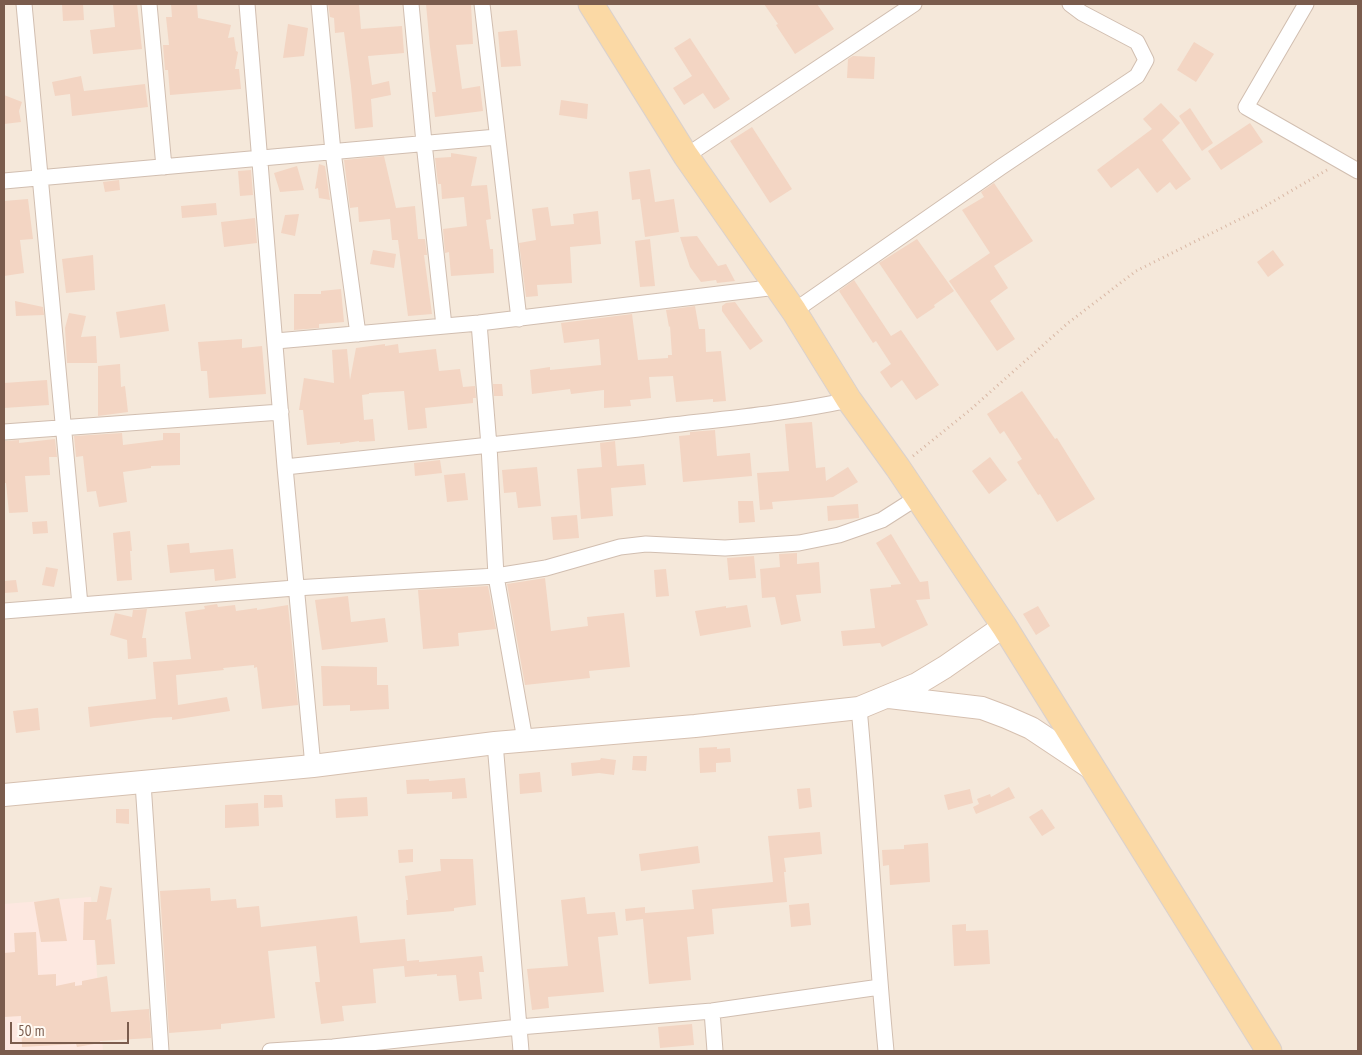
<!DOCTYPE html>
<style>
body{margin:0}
#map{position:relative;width:1362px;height:1055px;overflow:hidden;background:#fdf6ec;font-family:"PT Sans Narrow",sans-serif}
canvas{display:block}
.frame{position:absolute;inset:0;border:5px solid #7a5c4d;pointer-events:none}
.scale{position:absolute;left:10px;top:1022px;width:119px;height:22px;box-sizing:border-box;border:2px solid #7a5c4d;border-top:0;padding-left:6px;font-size:15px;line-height:18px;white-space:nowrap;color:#7a5c4d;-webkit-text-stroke:4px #fffaf3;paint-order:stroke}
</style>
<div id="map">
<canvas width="1362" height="1055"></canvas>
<div class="frame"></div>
<div class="scale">50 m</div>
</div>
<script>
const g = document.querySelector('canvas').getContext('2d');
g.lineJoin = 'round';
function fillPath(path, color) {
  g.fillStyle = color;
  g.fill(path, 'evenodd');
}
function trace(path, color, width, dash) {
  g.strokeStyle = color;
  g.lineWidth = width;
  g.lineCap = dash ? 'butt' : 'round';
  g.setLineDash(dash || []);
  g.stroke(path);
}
const residential = new Path2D(`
 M4,4H1358V1051H4Z`);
const commercial = new Path2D(`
 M91,897L103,1051H4V904Z`);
const building = new Path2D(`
 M62,4H83L84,20L63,21Z
 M113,4H137L142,49L93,54L90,30L115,27Z
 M171,4H197L198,18L231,25L228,38L234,37L236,51L238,52L235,69H239L241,89L170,95L168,70H165L163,45H169L166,17H172Z
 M328,4H359L361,29L402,26L404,53L368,56L372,85L389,81L391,95L371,99L373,127L355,129L351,86L344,32L335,33L334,18L330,17Z
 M426,4H471L473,44L456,45L462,89L480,86L483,111L435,117L432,92H436L430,47Z
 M764,4H817L834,29L795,54L776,25L778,24Z
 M288,24L308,28L304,56L283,58Z
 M517,30L521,66L501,67L498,32Z
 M690,38L730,99L718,107L714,109L703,93L684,105L673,88L692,76L674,48Z
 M1194,42L1214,54L1196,82L1177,70Z
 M853,56L875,57L874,79L847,78L848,59Z
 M81,76L84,91L145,84L148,107L72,116L70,94L55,96L52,82Z
 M4,95L22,102L19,111L21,122L4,124Z
 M561,100L588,104L587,119L559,115Z
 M1161,103L1180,123L1162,140L1191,179L1176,190L1170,182L1157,193L1138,168L1111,188L1097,170L1152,129L1143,119Z
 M1190,108L1213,143L1202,151L1179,116Z
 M1250,123L1263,142L1221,170L1208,151Z
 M752,127L792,189L770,203L730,141Z
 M451,153L477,157L471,186L487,185L491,219L486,220L490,249H493L494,273L451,276L449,252L445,253L443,229L467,226L464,197L442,199L441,184H438L435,158L451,157Z
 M384,156L396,208L415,206L418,239H425L427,255H424L432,314L408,316L398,240H392L390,219L359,222L358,207L350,208L344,160Z
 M319,164L325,166L330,200L319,198L318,188L315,189Z
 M297,166L304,190L280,192L274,173Z
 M650,169L655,202L674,199L679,232L645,237L640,199L632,200L629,172Z
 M251,170L253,195L240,196L238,171Z
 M119,180L120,190L105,192L103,182Z
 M994,183L1033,241L994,266L1008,288L990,301L1015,339L997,351L949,281L990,253L962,210L984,197L981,192Z
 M28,199L33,239L20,240L24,273L4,276V201Z
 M216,203L217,215L182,218L181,206Z
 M548,207L551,226L574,224L573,214L598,211L601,244L570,247L572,283L537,285L538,296L526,297L519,243L536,240L532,209Z
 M299,214L295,236L281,233L285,215Z
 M255,218L257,243L224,247L221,222Z
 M697,236L718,266L726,264L735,281L717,283L716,280L701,282L690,267L680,237Z
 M650,239L655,286L640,287L635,241Z
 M917,239L954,291L934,305L935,307L917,319L879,263Z
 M373,250L396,254L394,268L370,264Z
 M1273,250L1284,265L1268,277L1257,262Z
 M93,255L95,290L66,293L62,259Z
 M854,280L891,336L901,330L939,385L916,400L902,380L891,388L880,372L891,364L876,341L873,343L839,291Z
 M341,289L344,322L319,324V328L294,330V294H321V291Z
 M15,301L43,307L44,315L16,316Z
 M735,302L763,341L750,350L722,311V306L726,303Z
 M165,304L169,331L120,338L116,312Z
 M695,306L699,329H705L706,352L721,351L726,401L713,402V399L676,402L673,376L649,377L651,398L630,400L631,406L604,408V390L571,394L570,389L532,394L530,370L550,367V370L601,365L599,339L564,343L561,323L632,314L638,360L668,358V355H672L670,326L669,327L666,310Z
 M69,313L86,316L81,337L96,336L97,363H67L65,328Z
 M242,339V348L262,346L266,394L209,398L207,371H201L198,342Z
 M385,344V346L398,344L399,353L436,349L439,371L460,369L463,387L475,386L476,398H473V403L425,408L427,428L408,430L404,391L369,393V394L362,395L364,420L373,419L375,441L359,442V441L340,444V442L307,445L303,410H299L304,378L334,383L332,350L347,349L350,380L356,348Z
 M120,364L121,387L125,386L128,412L98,416V366Z
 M47,380L49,405L4,408V383Z
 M493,384H502L503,396H494Z
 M1022,391L1055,439L1057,438L1095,499L1057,522L1040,494L1038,495L1017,462L1022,459L1004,431L1000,434L987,414Z
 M812,422L816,468L825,467L826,481L848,467L858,482L833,497L772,502L773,509L760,510L757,473L789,471L785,424Z
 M715,430L717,456L750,453L752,476L683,482L679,436L690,435V432Z
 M122,433L123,445L163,440V433H180V465L151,466V468L123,472L127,502L99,507L96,491L87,492L83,456L76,457L74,436Z
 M55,439L57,457H49L50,475L25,476L28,512L9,513L6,483H4V441L19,440V443Z
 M615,441L617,466L644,464L646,485L611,488L613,516L581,519L577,469L602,467L600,443Z
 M990,457L1007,480L989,494L972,471Z
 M440,460L442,473L415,476L414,463Z
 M537,467L541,506L518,508L516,492L504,493L502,470Z
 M465,473L468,500L447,502L444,475Z
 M738,501H753L755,522L739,523Z
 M858,504L859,518L828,521L827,506Z
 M577,515L579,538L553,540L551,517Z
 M47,521L48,533L33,534L32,522Z
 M130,531L132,551H130L132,580L117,581L113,533Z
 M891,534L920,582L928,581L930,599L916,600L928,625L882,647L880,643L843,646L841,631L875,628L870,589L891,587V585L901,584L876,543Z
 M189,543L190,553L233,549L236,578L215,581L214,569L170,573L167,545Z
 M797,553V564L819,562L821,593L796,595L801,621L781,625L775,597L762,598L760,569L780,567L779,554Z
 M754,556L756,578L729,580L727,558Z
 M46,567L58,569L54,587L42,585Z
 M666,569L669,596L656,597L654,570Z
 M545,578L551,631L588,626L587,617L624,613L630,667L589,671L590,678L525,685L507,584Z
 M16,580L18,592L4,593V581Z
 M488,586L496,629L458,633L459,646L423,649L418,590Z
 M348,596L351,622L385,618L388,642L322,650L315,600Z
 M217,604L218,607L235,605L236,611L257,608V610L288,605L298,705L262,709L257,667L254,668V665L223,668L224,670L176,675L178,705L227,697L230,711L172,720V717L154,718L90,727L88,707L156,699L153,662L191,659L185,612L205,609L204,606Z
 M747,605L751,627L700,636L695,611L726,606V608Z
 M1038,606L1050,626L1036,635L1023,614Z
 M147,609L142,638H146L147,657L128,659L127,640L110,635L115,613L132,617L133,610Z
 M321,666L377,667V685H388L389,709L350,711V705L323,706Z
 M38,708L40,730L16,733L13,711Z
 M717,747V749L730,748L731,762L716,763V772L700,773L699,748Z
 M633,756H647L646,771L632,770Z
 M601,758L616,760L614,775L599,773L572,776L571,763L600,760Z
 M540,772L542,792L520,794L519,774Z
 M465,778L467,798L452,799V792L407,794L406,780L429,779V781Z
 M1009,787L1015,798L976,814L973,807L979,804L977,799L990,794L991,797Z
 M810,788L812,807L799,809L797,789Z
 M970,789L973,803L948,810L944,795Z
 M264,795H282L283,807L264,808Z
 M367,797L368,816L336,818L335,799Z
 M258,803L259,826L225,828V805Z
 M116,809H129V824L116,823Z
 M1042,809L1055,828L1042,836L1029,817Z
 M820,832L822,854L784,858L786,872H784L787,902L712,909L714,934L687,937L691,980L649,984L643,919L626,921L625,909L645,907V913L694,909L692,890L773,882L768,836Z
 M928,843L930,882L890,885L889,865L883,866L882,850L904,849V845Z
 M698,846L700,863L641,871L639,854Z
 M413,849V862L399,863L398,850Z
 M440,859H473L476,905L454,908V911L407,915L406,900H408L405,876L441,871Z
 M100,886L112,888L106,920L111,919L115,964L97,965L95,940H83L84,902H97Z
 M210,888L211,901L236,899L237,908L259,906L261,927L357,916L360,943L405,939L407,961L419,960V962L482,956L484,972H479L482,999L459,1001L456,975L437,976V974L405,977L404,966L373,969L376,1003L342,1006L344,1021L321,1024L315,982H320L316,946L268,951L275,1018L221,1024V1029L169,1033L160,891Z
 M585,897L587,914L615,912L618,935L598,937L604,992L548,997L549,1008L532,1010L527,969L568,966L561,900Z
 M59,898L67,941L41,942L34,902Z
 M809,903L811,925L791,927L789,905Z
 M966,924V931L988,930L990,964L954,966L952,925Z
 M36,932L38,975L56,974V986L75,982V986L82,985V981L107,976L111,1012L149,1009L151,1038L100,1041V1043L77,1047L76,1044L22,1047L21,1016L4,1017V953L15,952L14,933Z
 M692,1024L694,1045L660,1048L658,1027Z`);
const path = new Path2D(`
 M913,456L970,410L1068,323L1136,271L1260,209L1327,170`);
const street = new Path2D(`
 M24,4L80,605
 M149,4L164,167
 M247,4L285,467L313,766
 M319,4L333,152L358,334
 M411,4L424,143L444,326
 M482,4L519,319
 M1306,4L1246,107L1358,171
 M686,156L914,4
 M4,181L497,137
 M794,311L1001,167L1137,76L1146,60L1137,42L1082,13L1070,4
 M479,323L489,446L496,576L525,740
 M276,341L479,323L777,287
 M4,432L281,412
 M285,467C403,455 521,442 639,429C709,420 780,415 849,400
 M4,611L295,588L496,576L546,568L620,547L646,544L725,548L799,543L839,535L882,520L918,497
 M859,708C870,823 875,937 886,1051
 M495,743L521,1051
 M143,783L161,1051
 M712,1011L715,1051
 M270,1051L333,1047L519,1027L712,1011L880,987`);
const secondary = new Path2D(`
 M889,697L982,708L1006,717L1031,728L1094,770
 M4,795L313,766L495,743L695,726L859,708L917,684L945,667L1004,626`);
const primary = new Path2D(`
 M591,4L686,156L794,311L849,400L898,468L1004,626L1269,1051`);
fillPath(residential, '#f5e8da');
fillPath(commercial, '#fde8e0');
fillPath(building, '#f3d5c3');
trace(street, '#d1beb0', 17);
trace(secondary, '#d6c0b0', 24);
trace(primary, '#dad1cd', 27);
trace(path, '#d9b8a5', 3, [1, 4]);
trace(street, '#fff', 15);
trace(secondary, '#fff', 22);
trace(primary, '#fbd9a5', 25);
</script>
